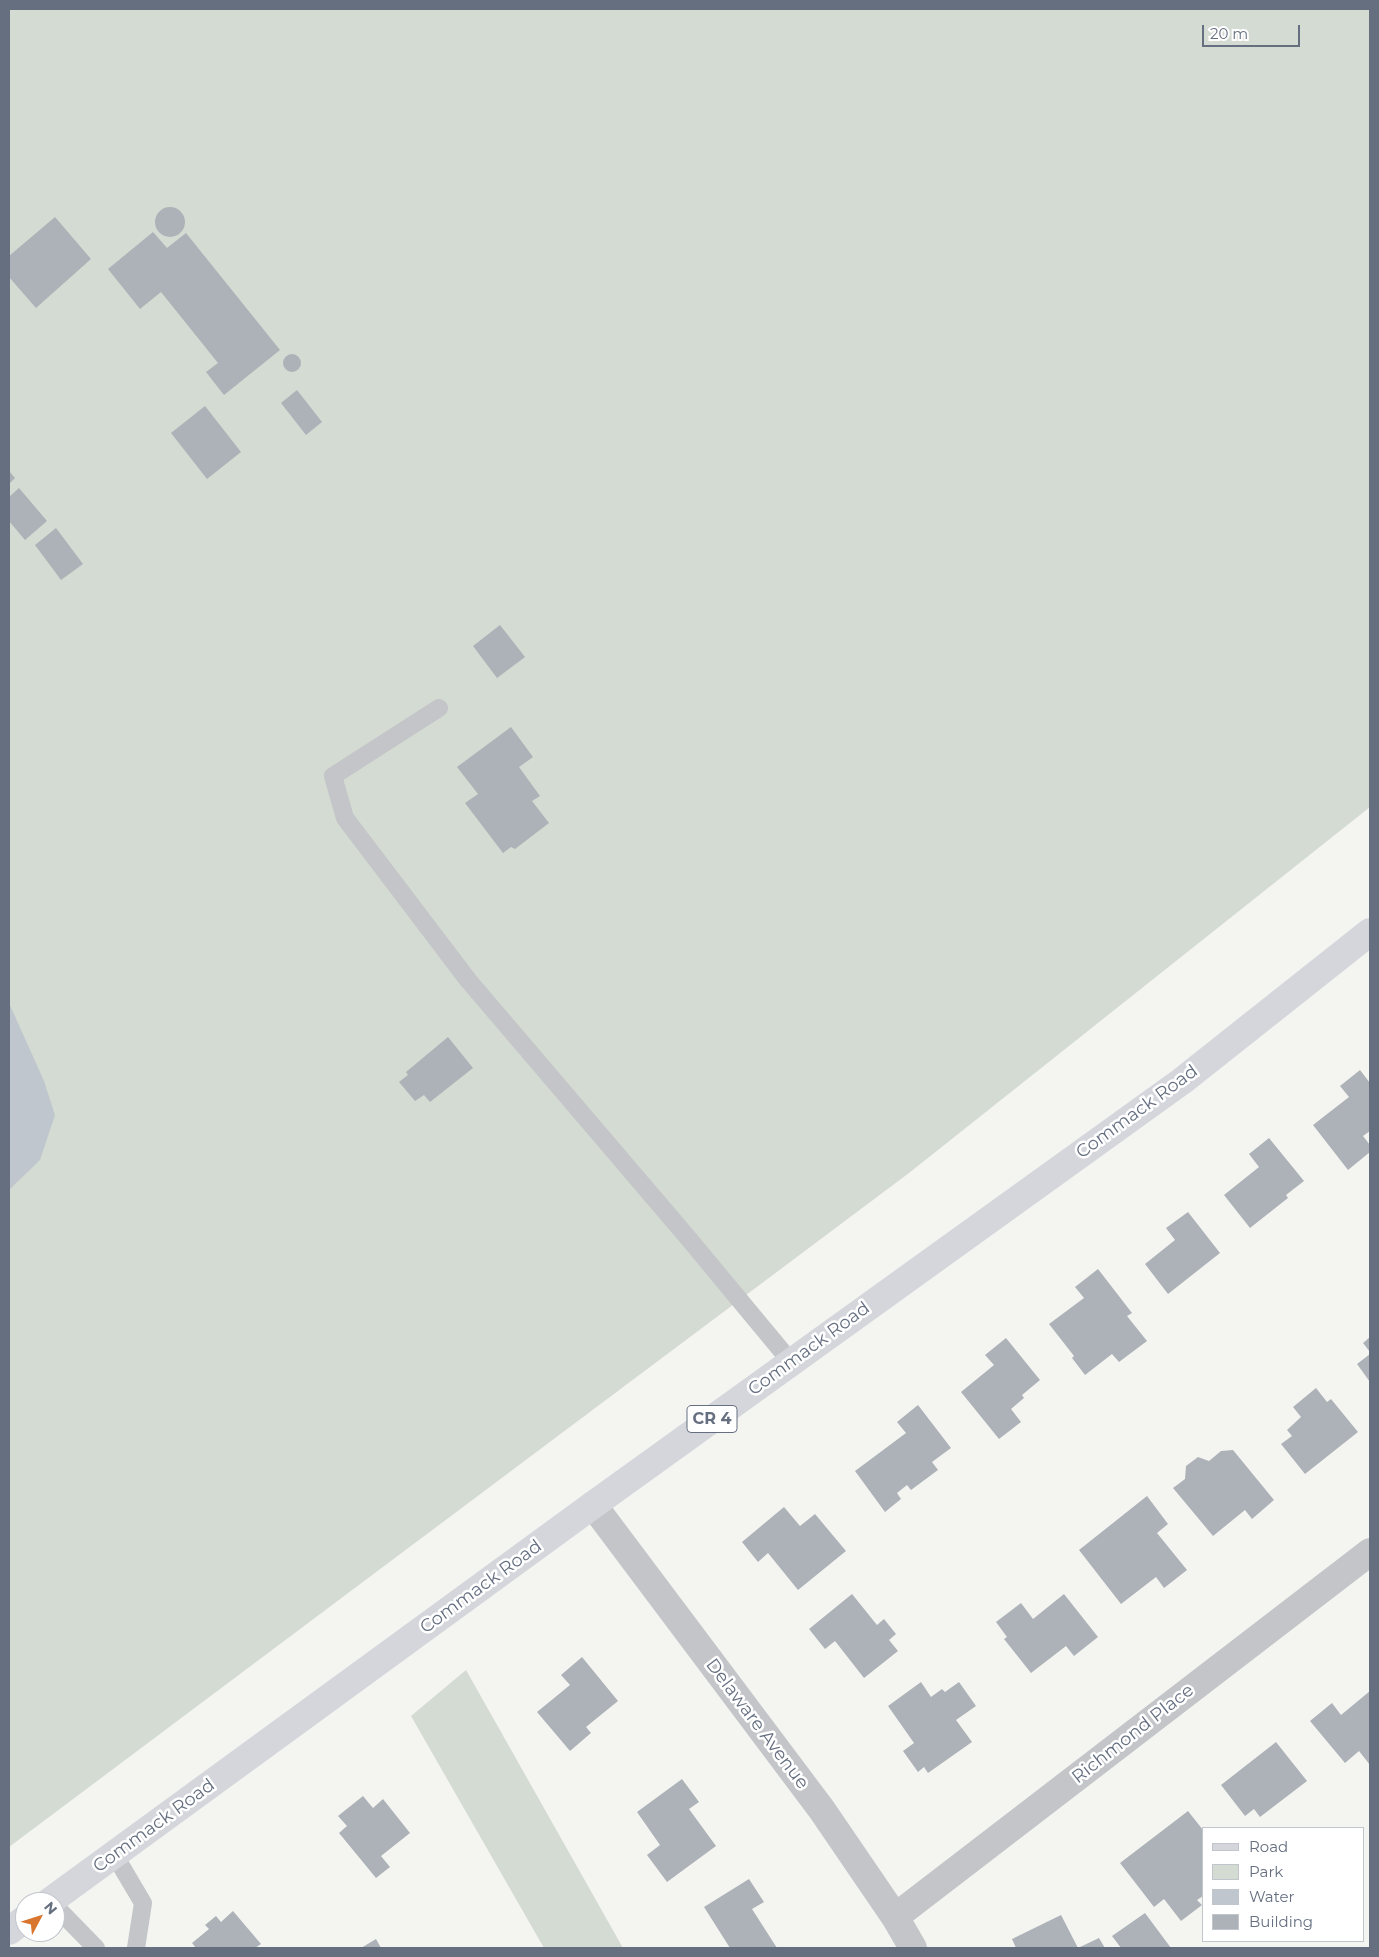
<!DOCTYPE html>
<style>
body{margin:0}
#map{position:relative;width:1379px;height:1957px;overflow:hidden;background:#f4f5f1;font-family:Montserrat,sans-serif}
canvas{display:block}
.frame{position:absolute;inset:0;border:10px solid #656f80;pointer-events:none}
.legend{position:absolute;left:1202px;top:1827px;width:162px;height:115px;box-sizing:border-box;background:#fff;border:1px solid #c1c5cc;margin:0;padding:6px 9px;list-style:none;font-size:15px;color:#656f80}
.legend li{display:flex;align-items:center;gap:10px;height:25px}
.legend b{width:25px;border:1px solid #c1c5cc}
.north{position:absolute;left:15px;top:1892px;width:50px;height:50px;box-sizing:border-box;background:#fff;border:1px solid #c1c5cc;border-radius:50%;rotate:50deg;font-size:14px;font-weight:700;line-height:20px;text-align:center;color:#656f80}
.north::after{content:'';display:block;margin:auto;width:18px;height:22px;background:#d8752e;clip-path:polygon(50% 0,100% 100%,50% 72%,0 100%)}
.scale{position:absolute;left:1202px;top:25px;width:98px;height:22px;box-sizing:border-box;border:2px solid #656f80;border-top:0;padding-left:6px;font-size:15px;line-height:18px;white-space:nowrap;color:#656f80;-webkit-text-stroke:4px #fff;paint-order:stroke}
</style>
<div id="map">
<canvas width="1379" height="1957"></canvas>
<div class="frame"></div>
<ul class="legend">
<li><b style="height:6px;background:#d4d6dc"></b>Road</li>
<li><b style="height:14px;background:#d4dbd2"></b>Park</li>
<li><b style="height:14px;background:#c0c6cd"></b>Water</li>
<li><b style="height:14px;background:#adb2b8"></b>Building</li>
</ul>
<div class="north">N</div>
<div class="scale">20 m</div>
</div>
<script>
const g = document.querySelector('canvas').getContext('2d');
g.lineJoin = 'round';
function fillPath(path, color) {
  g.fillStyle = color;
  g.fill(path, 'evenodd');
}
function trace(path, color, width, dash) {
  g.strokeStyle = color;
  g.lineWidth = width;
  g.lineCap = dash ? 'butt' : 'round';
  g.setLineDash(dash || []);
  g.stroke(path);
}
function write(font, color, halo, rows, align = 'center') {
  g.font = font + ' Montserrat,sans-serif';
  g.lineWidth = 5;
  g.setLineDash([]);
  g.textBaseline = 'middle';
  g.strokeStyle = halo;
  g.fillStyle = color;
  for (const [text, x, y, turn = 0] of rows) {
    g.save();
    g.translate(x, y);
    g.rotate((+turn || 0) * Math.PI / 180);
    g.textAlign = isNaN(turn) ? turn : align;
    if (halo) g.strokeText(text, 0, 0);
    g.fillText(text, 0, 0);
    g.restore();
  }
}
const green = new Path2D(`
 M9,9H1370V807L909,1173L9,1847Z
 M466,1670L623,1948H544L411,1716Z`);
const water = new Path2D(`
 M9,1003L44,1081L55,1115L40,1160L9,1190Z`);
const building = new Path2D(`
 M155 222a15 15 0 1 1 30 0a15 15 0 1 1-30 0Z
 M55,217L91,259L36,308L9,277V256Z
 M153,232L167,248L186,233L280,350L224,395L206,372L218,363L161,292L140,309L108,269Z
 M283 363a9 9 0 1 1 18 0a9 9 0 1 1-18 0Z
 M297,390L322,422L306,435L281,403Z
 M205,406L241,452L207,479L171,433Z
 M9,471L15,478L9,484Z
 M19,488L47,521L25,540L9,521V497Z
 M56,528L83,564L61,580L35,545Z
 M500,625L525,657L497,678L473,646Z
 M511,727L533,757L519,767L540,796L532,801L549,823L515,849L511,847L503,853L465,803L478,794L457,767Z
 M448,1037L473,1068L430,1102L424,1095L415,1101L399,1082L408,1075L406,1072Z
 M1360,1070L1370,1083V1131L1363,1136L1370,1145V1152L1348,1170L1313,1125L1349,1097L1340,1086Z
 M1269,1138L1304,1181L1286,1195L1288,1198L1250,1228L1224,1195L1259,1167L1249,1154Z
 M1188,1212L1220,1253L1168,1294L1145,1264L1175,1240L1166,1228Z
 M1098,1269L1132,1313L1127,1316L1147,1341L1119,1362L1112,1354L1085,1375L1072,1358L1074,1356L1049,1324L1084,1298L1075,1287Z
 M1370,1337V1352L1363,1343Z
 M1006,1338L1040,1380L1022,1395L1024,1398L1011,1409L1021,1422L999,1439L961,1392L994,1365L985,1355Z
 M1370,1354V1382L1357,1364Z
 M1316,1388L1327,1402L1331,1399L1358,1432L1305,1474L1281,1444L1292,1436L1287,1430L1301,1417L1293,1407Z
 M918,1405L951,1448L932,1462L938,1470L911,1490L907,1485L897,1493L901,1499L885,1512L855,1471L906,1433L897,1422Z
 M1233,1450L1274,1500L1252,1519L1245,1510L1213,1536L1173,1488L1185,1479L1186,1466L1198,1457L1209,1461L1221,1451Z
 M1147,1496L1168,1524L1157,1533L1187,1570L1164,1588L1156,1577L1121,1604L1079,1550Z
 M784,1507L800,1526L815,1514L846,1551L798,1590L768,1553L758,1562L742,1542Z
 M852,1594L877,1625L884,1619L896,1634L889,1640L898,1651L864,1678L835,1641L825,1649L809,1629Z
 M1064,1594L1098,1637L1074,1656L1066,1646L1031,1673L1004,1639L1007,1637L996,1622L1021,1603L1033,1619Z
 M582,1657L618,1701L586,1727L591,1733L570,1751L537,1712L570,1685L561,1675Z
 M921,1682L931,1697L942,1689L945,1692L959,1682L976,1706L956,1720L972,1742L928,1773L924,1767L918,1772L903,1751L914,1743L888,1706Z
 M1370,1691V1765L1359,1751L1345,1763L1310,1721L1332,1703L1341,1715Z
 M1276,1742L1307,1781L1260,1817L1254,1809L1245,1816L1221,1785Z
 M682,1779L699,1802L689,1809L716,1846L667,1882L647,1855L660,1845L637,1812Z
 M363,1796L373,1808L383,1799L410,1833L381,1856L390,1867L376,1878L339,1833L347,1826L338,1816Z
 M1188,1811L1203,1830V1896L1197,1900L1202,1905L1181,1921L1164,1899L1154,1907L1120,1863Z
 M749,1879L764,1902L752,1909L777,1948H730L704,1907Z
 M233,1911L261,1944L255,1948H196L192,1943L209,1929L205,1925L216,1916L221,1922Z
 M1145,1913L1171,1948H1121L1112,1936Z
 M1061,1915L1078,1948L1099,1938L1105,1948H1016L1012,1939Z
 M376,1939L381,1948H361Z`);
const lane = new Path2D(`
 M439,708L333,776L345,818L468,980L689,1239L791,1362
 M114,1854L143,1903L136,1948
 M55,1906L96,1948`);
const street = new Path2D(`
 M593,1505L822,1810L895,1917L913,1948
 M895,1917L1370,1552`);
const primary = new Path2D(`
 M49,1902L593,1505L1182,1081L1370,932
 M9,1931L25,1919`);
const shields = [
 [712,1419,50]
];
const shieldNames = [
 ["CR 4",712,1419]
];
const streetNames = [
 ["Commack Road",1137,1112,-36],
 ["Commack Road",809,1349,-36],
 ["Commack Road",481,1587,-36],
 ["Delaware Avenue",757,1724,53],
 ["Richmond Place",1133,1734,-38],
 ["Commack Road",154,1826,-36]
];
fillPath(green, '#d4dbd2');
fillPath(water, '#c0c6cd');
fillPath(building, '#adb2b8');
trace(lane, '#c3c5c9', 18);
trace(street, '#c3c5c9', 28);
trace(primary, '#d4d6dc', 28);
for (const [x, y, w] of shields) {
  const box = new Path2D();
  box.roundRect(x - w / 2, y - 13.5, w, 27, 4);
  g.fillStyle = '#fff';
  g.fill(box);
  trace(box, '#656f80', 1);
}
write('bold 16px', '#656f80', null, shieldNames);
write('18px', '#656f80', '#fff', streetNames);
</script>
